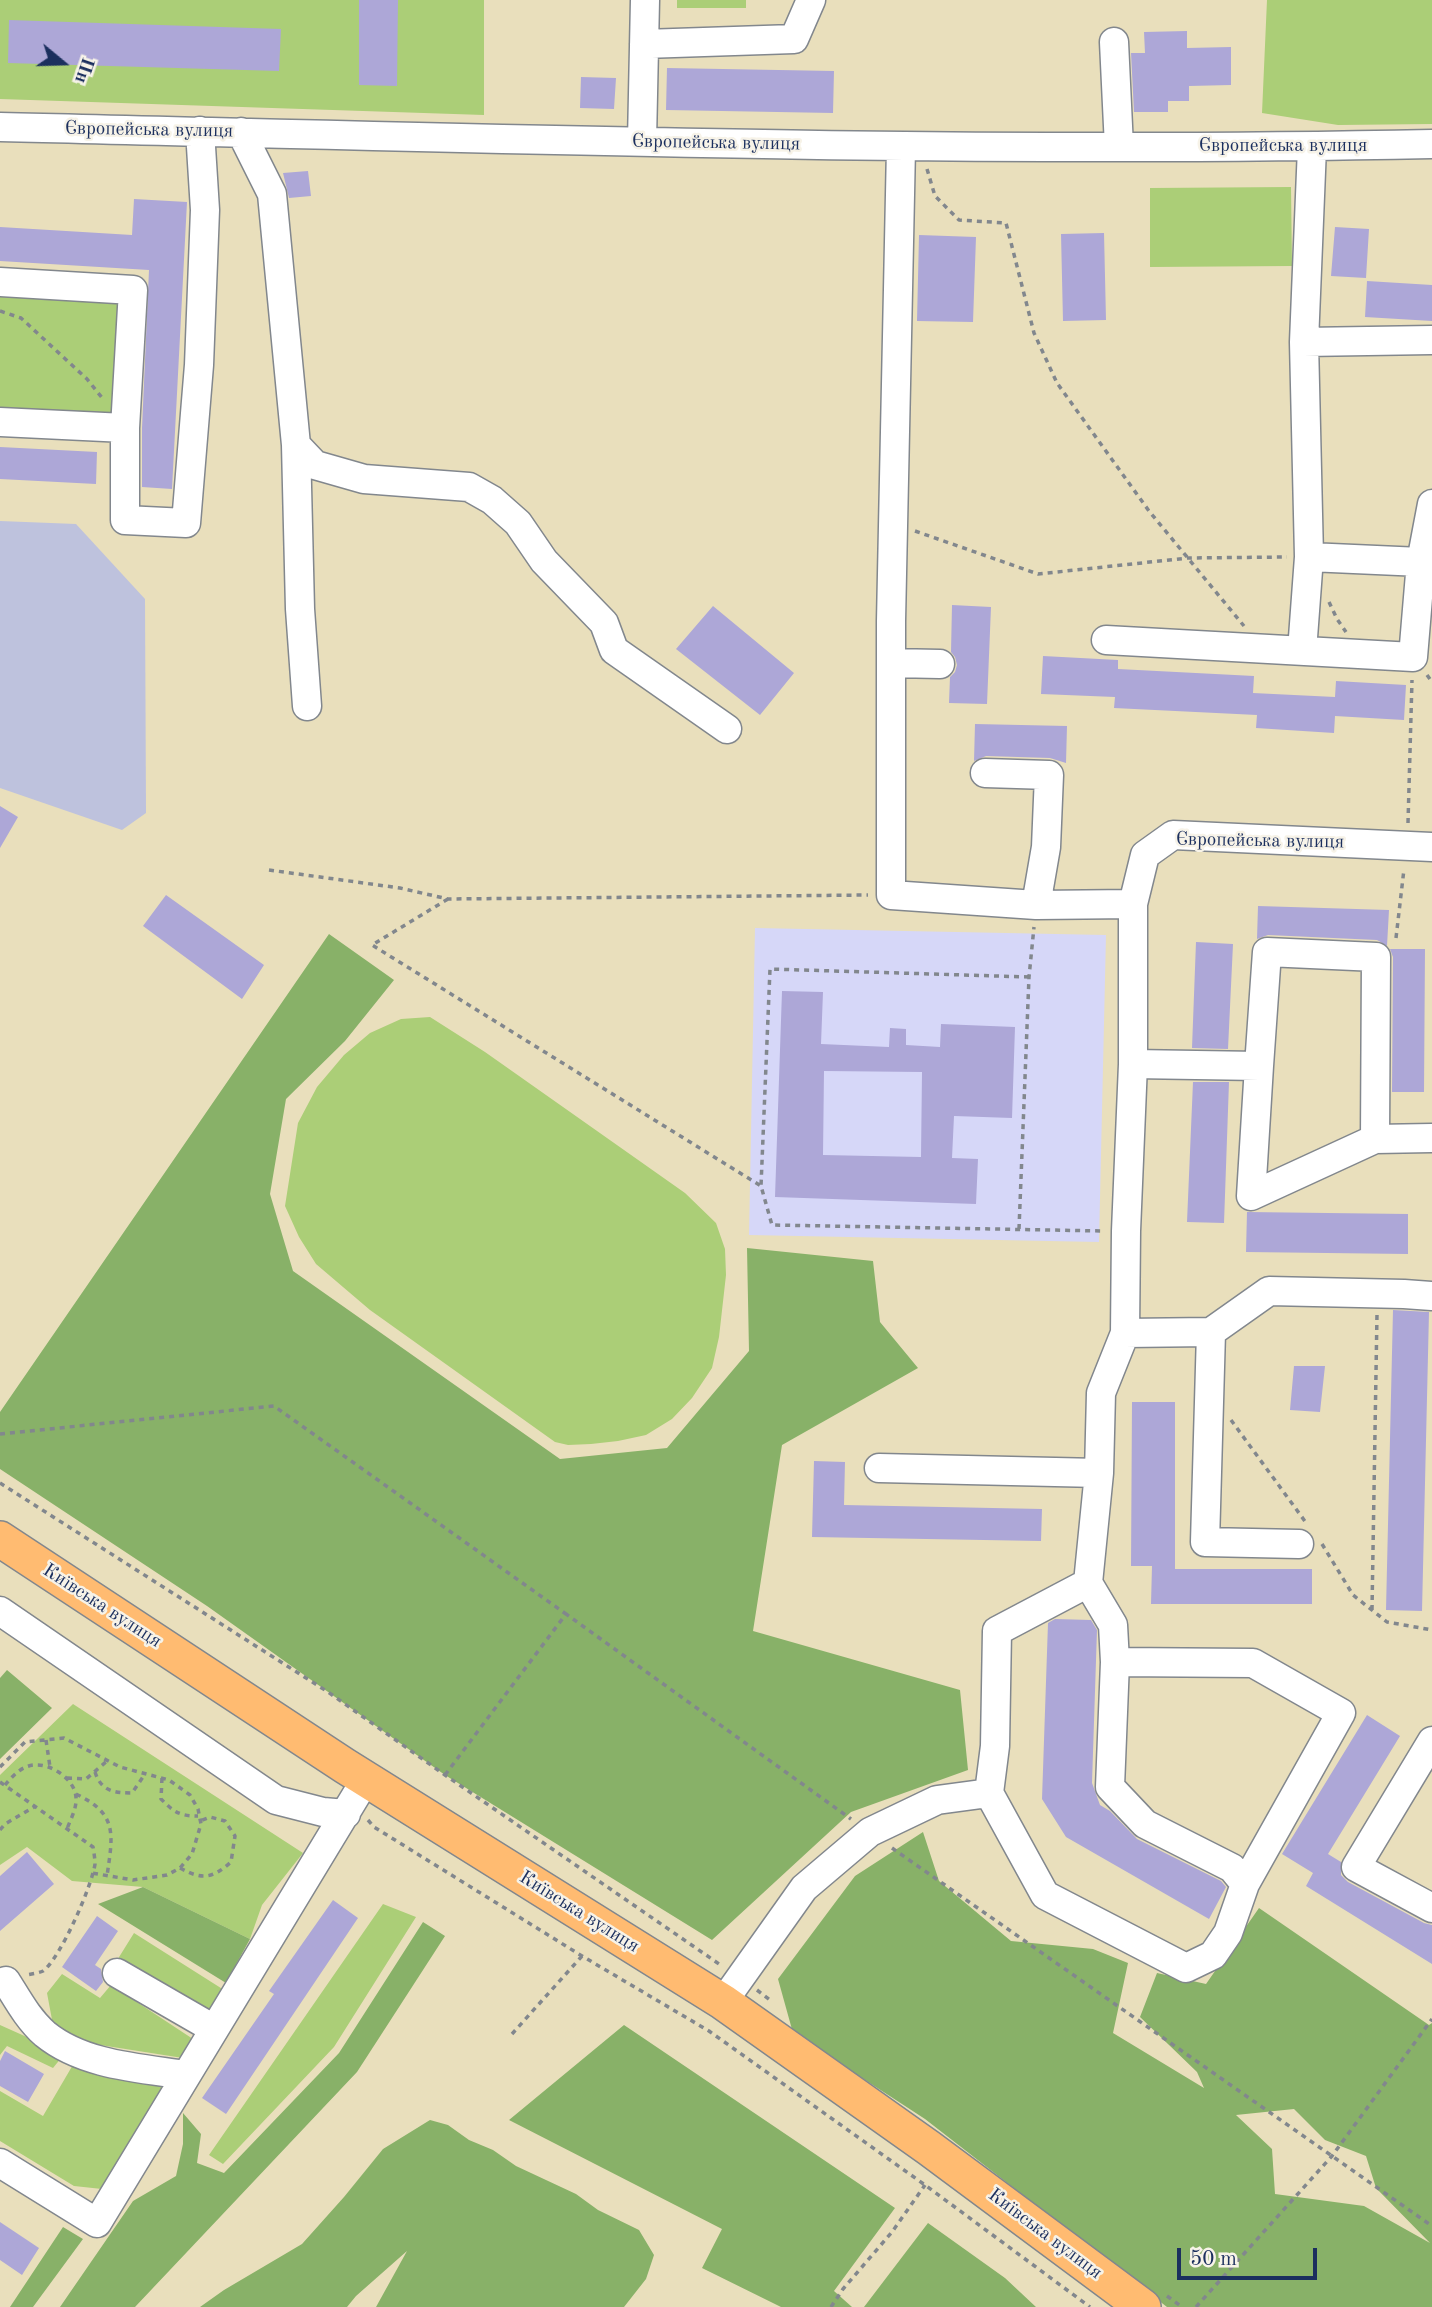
<!DOCTYPE html>
<meta charset="utf-8">
<style>
body{margin:0}
#map{position:relative;width:1432px;height:2307px;overflow:hidden;background:#e9dfbc;font-family:"Old Standard TT",serif}
canvas{display:block}
.north{position:absolute;left:28px;top:28px;width:70px;height:70px;-webkit-text-stroke:5px #f7f3e8;paint-order:stroke;rotate:109deg;font-size:19px;font-weight:700;line-height:28px;text-align:center;color:#1b2f5e}
.north::after{content:'';display:block;margin:auto;width:24px;height:32px;background:#1b2f5e;clip-path:polygon(50% 0,100% 100%,50% 72%,0 100%)}
.scale{position:absolute;left:1177px;top:2248px;width:140px;height:32px;box-sizing:border-box;border:4px solid #1b2f5e;border-top:0;padding-left:9px;font-size:21px;line-height:24px;white-space:nowrap;color:#1b2f5e;-webkit-text-stroke:5px #f7f3e8;paint-order:stroke}
</style>
<div id="map">
<canvas width="1432" height="2307"></canvas>
<div class="north">Пн</div>
<div class="scale">50 m</div>
</div>
<script>
const g = document.querySelector('canvas').getContext('2d');
g.lineJoin = 'round';
function fillPath(path, color) {
  g.fillStyle = color;
  g.fill(path, 'evenodd');
}
function trace(path, color, width, dash) {
  g.strokeStyle = color;
  g.lineWidth = width;
  g.lineCap = dash ? 'butt' : 'round';
  g.setLineDash(dash || []);
  g.stroke(path);
}
function write(font, color, halo, rows, align = 'center') {
  g.font = font + ' "Old Standard TT",serif';
  g.lineWidth = 5;
  g.setLineDash([]);
  g.textBaseline = 'middle';
  g.strokeStyle = halo;
  g.fillStyle = color;
  for (const [text, x, y, turn = 0] of rows) {
    g.save();
    g.translate(x, y);
    g.rotate((+turn || 0) * Math.PI / 180);
    g.textAlign = isNaN(turn) ? turn : align;
    if (halo) g.strokeText(text, 0, 0);
    g.fillText(text, 0, 0);
    g.restore();
  }
}
const built = new Path2D(`
 M755,928L1106,935L1099,1242L749,1235Z`);
const industrial = new Path2D(`
 M0,521L76,524L145,599L146,813L122,830L0,788Z`);
const green = new Path2D(`
 M0,0H484V115L0,99Z
 M677,0H746V8H677Z
 M1267,0H1432V124L1338,125L1262,113Z
 M1291,187L1292,266L1150,267V188Z
 M0,293L125,298L117,417L0,412Z
 M430,1017L485,1052L685,1193L716,1223L725,1249L726,1275L719,1337L712,1368L692,1398L672,1419L646,1435L618,1441L591,1444L568,1445L555,1442L370,1310L316,1264L299,1237L285,1206L298,1123L317,1087L344,1055L370,1033L401,1019Z
 M73,1704L303,1853L262,1905L250,1939L143,1887L72,1881L27,1847L0,1865V1775Z
 M383,1904L416,1917L334,2047L223,2164L209,2155Z
 M134,1933L224,1990L207,2015L116,1962Z
 M62,1974L100,1998L111,1985L196,2041L183,2058L81,2042L53,2025L47,1993Z
 M0,2025L29,2038L37,2033L66,2052L53,2068L7,2046L0,2055Z
 M74,2063L168,2082L102,2189L74,2186L0,2141V2091L43,2116Z`);
const forest = new Path2D(`
 M329,934L394,980L345,1041L286,1099L270,1194L293,1271L560,1459L667,1448L749,1351L747,1248L873,1261L880,1322L918,1368L782,1445L753,1631L960,1690L968,1770L851,1812L712,1940L445,1775L207,1606L0,1469V1412Z
 M7,1670L52,1708L0,1759V1678Z
 M923,1832L939,1881L1011,1941L1093,1949L1128,1963L1113,2033L1204,2088L1197,2072L1140,2017L1157,1973L1206,1984L1259,1908L1429,2025L1432,2023V2307H1167L925,2119L793,2033L778,1979L855,1876ZM1294,2109L1325,2140L1366,2156L1376,2188L1430,2243L1364,2206L1275,2194L1272,2149L1236,2115Z
 M143,1887L250,1939L226,1983L98,1904Z
 M423,1922L445,1936L357,2072L135,2307H60L133,2201L176,2176L183,2144V2113L201,2134L197,2163L224,2173L339,2053Z
 M624,2025L895,2208L834,2291L852,2307H781L702,2268L722,2229L509,2120Z
 M430,2120L448,2125L469,2140L493,2150L516,2166L576,2194L598,2210L639,2230L654,2255L646,2279L624,2307H376L407,2251L356,2296L347,2307H200L224,2290L302,2244L344,2197L383,2149Z
 M928,2223L1005,2278L1036,2307H864Z
 M63,2227L83,2239L33,2307H10Z`);
const building = new Path2D(`
 M359,0H398L397,86L359,85Z
 M9,20L281,29L279,71L8,63Z
 M1187,31V48L1231,47V85L1189,86V101H1168V112H1134L1131,53H1145L1144,32Z
 M667,68L834,71L833,113L666,110Z
 M581,77L616,78L614,109L580,108Z
 M308,171L311,196L289,198L283,173Z
 M134,199L187,202L172,489L142,487V428L149,270L0,261V227L132,235Z
 M1335,227L1369,229L1366,278L1331,276Z
 M1104,233L1106,320L1063,321L1061,234Z
 M919,235L976,237L973,322L917,321Z
 M1367,281L1432,285V321L1365,317Z
 M0,447L97,452L96,484L0,479Z
 M952,605L991,607L987,704L949,703L950,677L955,672L957,665L955,657L951,652Z
 M713,606L794,673L760,715L676,649Z
 M1043,656L1118,660V669L1254,676L1253,693L1335,697L1336,681L1406,685L1404,720L1335,716L1334,733L1256,728L1257,715L1114,708L1115,697L1041,694Z
 M975,724L1067,726L1066,763L1050,758L986,756L974,761Z
 M0,806L18,817L0,848Z
 M166,895L264,965L242,999L143,926Z
 M1258,906L1389,910L1387,946L1377,940L1268,935L1257,939Z
 M1196,942L1233,944L1228,1049L1192,1048Z
 M1390,949H1425L1424,1092H1392L1393,957Z
 M782,991L823,992L821,1044L889,1047L890,1028L906,1029V1045L940,1047L941,1024L1015,1027L1012,1118L954,1116L952,1158L978,1159L976,1204L775,1197ZM824,1071L922,1072L921,1157L823,1155Z
 M1193,1082H1229L1224,1223L1187,1222Z
 M1247,1212L1408,1214V1254L1246,1252Z
 M1393,1310L1429,1312L1422,1611L1386,1610Z
 M1294,1366H1325L1320,1412L1290,1410Z
 M1132,1402H1175V1569H1312V1604H1151L1152,1566H1131Z
 M814,1461L845,1462L844,1505L1042,1509L1041,1541L812,1537Z
 M1055,1619L1091,1620L1097,1630L1092,1783L1100,1805L1110,1811L1137,1839L1221,1881L1226,1887L1209,1919L1066,1837L1042,1799L1048,1623Z
 M1367,1715L1400,1736L1328,1854L1341,1862V1875L1348,1882L1424,1923L1432,1925V1964L1306,1886L1313,1873L1282,1854Z
 M27,1852L54,1884L0,1931V1876Z
 M333,1900L358,1918L226,2114L202,2098L274,1994L269,1991Z
 M97,1916L118,1931L95,1965L101,1969L103,1982L96,1991L62,1967Z
 M5,2051L44,2074L28,2102L0,2086V2061Z
 M0,2222L39,2248L22,2275L0,2260Z`);
const path = new Path2D(`
 M927,169L935,196L959,220L1006,223L1034,333L1057,383L1149,511L1244,626
 M0,311L21,318L87,379L103,399
 M915,531L1038,574L1188,558L1287,557
 M1329,602L1337,619L1346,632
 M1427,675L1432,682
 M1408,823L1412,680
 M269,870L400,888L448,899L868,895
 M448,899L372,945L761,1186
 M1396,938L1404,869
 M1029,977L770,969L761,1186L772,1225L1104,1231
 M1019,1229L1029,977L1034,927
 M1231,1420L1307,1524
 M0,1434L274,1406L566,1614
 M0,1483L328,1692L445,1775L722,1966
 M1322,1544L1353,1595L1387,1622L1432,1630
 M1372,1610L1377,1314
 M46,1740L50,1767
 M0,1767L25,1742L64,1738L120,1767L169,1780L190,1795L198,1809L201,1824L192,1854L180,1868L167,1875L133,1880L92,1873
 M95,1772C101,1791 114,1793 132,1793L145,1774
 M445,1775L566,1614L851,1819
 M67,1778L86,1779L107,1761
 M162,1778L161,1799C174,1812 179,1816 198,1816
 M0,1782L93,1847C94,1853 95,1859 95,1864C92,1886 60,1959 43,1971C39,1973 31,1974 27,1975
 M5,1785C11,1778 18,1770 26,1767C44,1759 70,1775 75,1792C79,1805 71,1818 67,1829
 M76,1794C118,1814 113,1834 107,1876
 M368,1820L374,1827L582,1956L709,2031L925,2185L1090,2307
 M0,1830L5,1824L34,1807
 M892,1848L1432,2226
 M180,1868C202,1880 212,1879 231,1862L235,1836L225,1821L210,1817L200,1821
 M757,1990L770,2000
 M512,2034L582,1956
 M1167,2296L1182,2307
 M831,2307L843,2289L892,2232L925,2185
 M1196,2307L1332,2156L1432,2019`);
const minor = new Path2D(`
 M1114,42L1119,147
 M644,44L794,39L811,0
 M0,127C477,138 955,154 1432,144
 M241,132L272,194L296,445L315,465L364,479L469,487L492,500L518,523L544,561L604,623L614,650L727,729
 M642,141L645,0
 M901,147L891,621V895L1036,905L1133,904
 M0,282L133,290L125,428V520L186,523L199,365L205,210L200,131
 M1304,342L1432,340
 M0,422L125,428
 M296,445L300,609L307,706
 M1309,557L1421,562L1432,504
 M1106,640L1413,657L1421,562
 M1302,651L1309,557L1304,342L1312,147
 M891,663L940,664
 M985,773L1049,775L1046,847L1036,905
 M1133,1064L1259,1066L1267,952L1376,957L1375,1139L1432,1138
 M1259,1066L1251,1196L1375,1139
 M1211,1332L1205,1542L1299,1544
 M1125,1333L1211,1332L1269,1291L1404,1294L1432,1296
 M879,1468L1099,1473
 M1088,1583L997,1631L995,1746L989,1793L1045,1895L1186,1968L1213,1955L1228,1933L1245,1884L1232,1868L1145,1824L1110,1787L1115,1662L1113,1625L1088,1583L1099,1473L1101,1393L1125,1333L1126,1231L1133,1064V904L1145,855L1173,835L1432,847
 M0,1611L276,1800L323,1812L346,1814
 M1115,1662L1253,1663L1341,1713L1245,1884
 M1432,1741L1356,1867L1432,1908
 M117,1973L214,2029
 M0,1983L6,1981C18,2000 28,2019 45,2034C83,2065 139,2068 186,2075
 M723,2002L804,1888L870,1832L937,1800L989,1793
 M0,2163L97,2223L366,1779`);
const major = new Path2D(`
 M0,1539L345,1766L723,2002L929,2148L1143,2307`);
const streetNames = [
 ["Європейська вулиця",149,130,1],
 ["Європейська вулиця",716,143,1],
 ["Європейська вулиця",1283,146],
 ["Європейська вулиця",1260,841,1],
 ["Київська вулиця",102,1606,33],
 ["Київська вулиця",579,1912,32],
 ["Київська вулиця",1045,2234,37]
];
fillPath(built, '#d6d7f8');
fillPath(industrial, '#bec2dd');
fillPath(green, '#abce77');
fillPath(forest, '#88b168');
fillPath(building, '#ada7d7');
trace(minor, '#82878d', 31);
trace(major, '#82878d', 38);
trace(path, '#82878d', 3.5, [5, 5]);
trace(minor, '#fff', 28);
trace(major, '#ffbb71', 35);
write('19px', '#1b2f5e', '#f7f3e8', streetNames);
</script>
